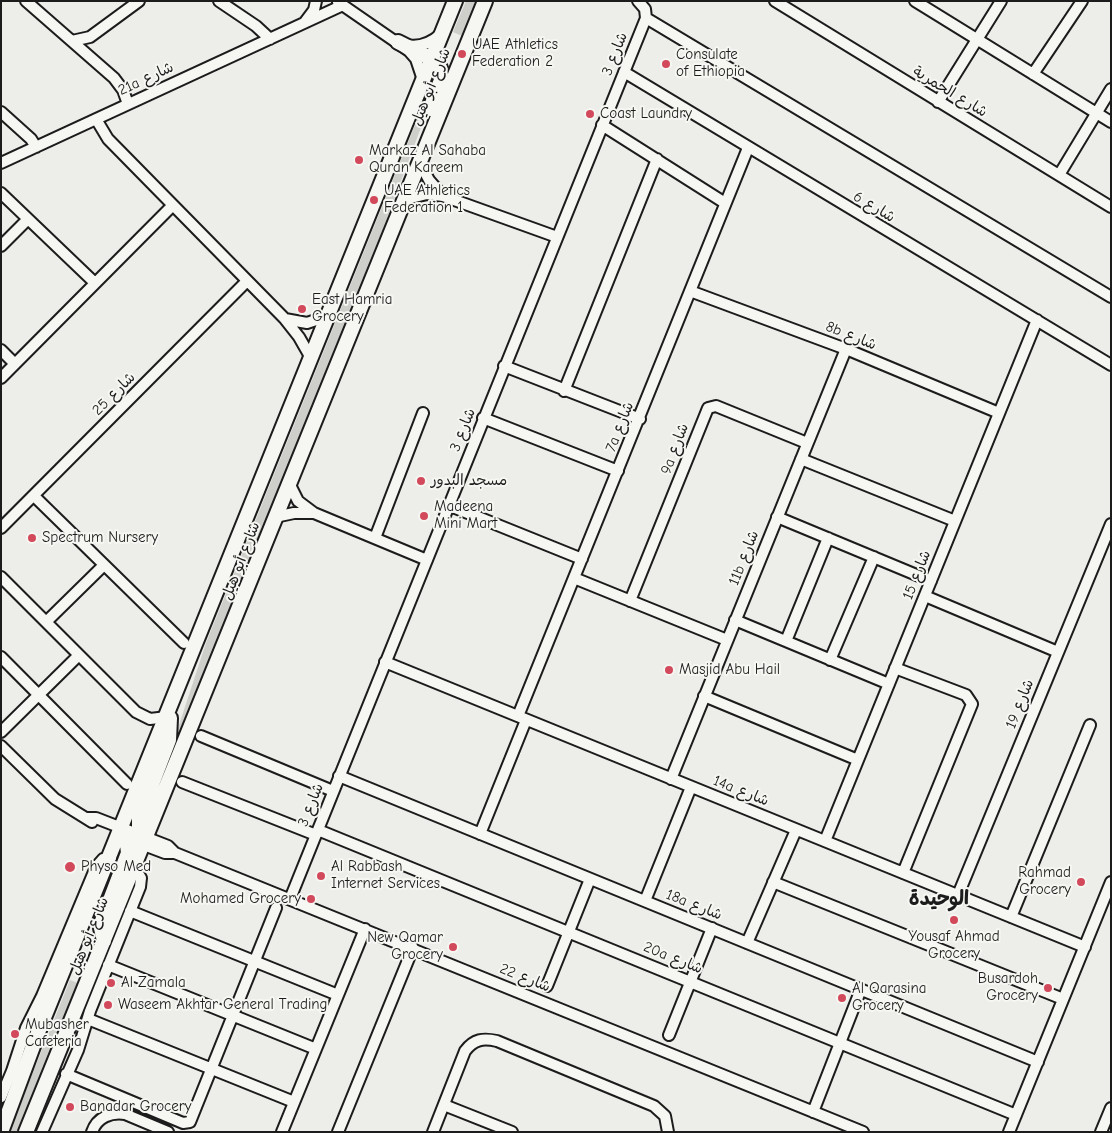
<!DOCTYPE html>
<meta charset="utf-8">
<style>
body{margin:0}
#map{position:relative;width:1112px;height:1133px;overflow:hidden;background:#edede9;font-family:"Comic Neue",sans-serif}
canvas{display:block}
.frame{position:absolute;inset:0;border:2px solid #1c1c1c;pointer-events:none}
</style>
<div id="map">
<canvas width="1112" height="1133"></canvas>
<div class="frame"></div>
</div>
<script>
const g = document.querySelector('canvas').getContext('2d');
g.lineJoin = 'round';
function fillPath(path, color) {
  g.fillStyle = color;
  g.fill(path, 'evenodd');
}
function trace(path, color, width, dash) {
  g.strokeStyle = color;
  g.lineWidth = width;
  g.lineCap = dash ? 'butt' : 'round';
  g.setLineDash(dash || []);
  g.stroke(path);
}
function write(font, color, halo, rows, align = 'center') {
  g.font = font + ' "Comic Neue","Playpen Sans Arabic",sans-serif';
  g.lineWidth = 4;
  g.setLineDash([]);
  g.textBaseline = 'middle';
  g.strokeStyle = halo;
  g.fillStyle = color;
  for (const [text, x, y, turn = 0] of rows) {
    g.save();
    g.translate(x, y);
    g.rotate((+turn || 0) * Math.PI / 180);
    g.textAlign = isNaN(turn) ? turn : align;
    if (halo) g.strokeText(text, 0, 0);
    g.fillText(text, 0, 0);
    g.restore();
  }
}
const green = new Path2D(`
 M466,1H477L462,36L453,32Z
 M432,83L437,85L378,242L152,806L149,805L178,728L206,643Z
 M70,980L78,983L21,1132H9Z`);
const minor = new Path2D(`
 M26,1L114,78L123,90L128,104
 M219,1L256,26L270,39
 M775,1L1111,207
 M915,1L1111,122
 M338,2L409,51L416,59L423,80
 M646,18L1111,297
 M305,22L314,10L316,1
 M72,41L90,37L139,1
 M406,45C420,48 431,43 441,34
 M624,72L1111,365
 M1033,74L1082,1
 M938,102L1001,1
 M1,112L31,139L36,147
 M96,119L108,139L284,318L299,337L311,358
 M602,125L725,203
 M419,161L429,180L443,196
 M1,163L343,5
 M1059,175L1111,89
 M1,193L95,283
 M403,200L427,194L443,196L557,237
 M1,246L28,219
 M690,291L846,349L999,413
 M285,319L307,323L328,316
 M1,350L15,364
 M504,366L640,419
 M1,378L173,205
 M564,391L657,159
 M483,418L618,471
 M801,459L955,521
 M289,483L298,501L314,513L427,560
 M34,496L184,643
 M448,505L582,559
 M275,517L294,513H313
 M777,517L931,581
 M1,528L247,281
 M375,538L423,413
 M1,577L136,712L150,719L167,717
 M574,578L727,640
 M925,596L1058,652
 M630,601L708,408L716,406L807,443
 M735,620L889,684
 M46,622L104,565
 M786,641L828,538
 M1,657L127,784
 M830,660L874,557
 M385,662L1085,947
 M895,668L966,695L972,704L903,873
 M704,696L858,760
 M518,716L748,148
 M1,732L79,655
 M201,736L333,791
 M1,746L55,799L92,822
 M339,776L1038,1062
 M671,779L846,349
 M182,782L316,835
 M88,818H96L168,846L175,853L863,1132
 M318,830L1016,1115
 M480,834L526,720
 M120,836L165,853H175
 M825,841L1037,320
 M773,882L1063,999
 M958,895L1111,524
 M290,899L646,18L645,9L638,1
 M645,901L691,787
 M130,911L338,995
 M1011,917L1090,725
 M747,943L796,830
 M108,965L316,1049
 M547,986L590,879
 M88,1019L294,1102
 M669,1035L712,928
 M66,1074L183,1123L190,1122L276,908
 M1,1097L12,1071L26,1028L42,996L96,867L103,859L111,858
 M444,1105L512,1132
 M813,1112L861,989
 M42,1132L78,1050L90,1011L140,887L141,878L135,868
 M92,1132C97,1117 111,1112 125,1114L168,1132
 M282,1132L365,929
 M338,1132L413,948
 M433,1132L465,1051C474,1039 483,1038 497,1041L654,1106L665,1116L668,1132
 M1009,1132L1111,882
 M1101,1132L1111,1108`);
const secondary = new Path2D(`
 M398,42L432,59L440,68L441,80L430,109
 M144,845L139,829V818L169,740L170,718
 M104,941L101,928L102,921L128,853L127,844L121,829
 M1,1132L39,1030L455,1
 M26,1132L485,1`);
const markers = [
 [462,54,5,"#d1495b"],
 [666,64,5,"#d1495b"],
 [590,114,5,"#d1495b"],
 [359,160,5,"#d1495b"],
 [374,200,5,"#d1495b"],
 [302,309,5,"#d1495b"],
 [421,481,5,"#d1495b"],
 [424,516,5,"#d1495b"],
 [32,538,5,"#d1495b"],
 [669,670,5,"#d1495b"],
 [70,867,6,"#d1495b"],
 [321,876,5,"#d1495b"],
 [1081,882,5,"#d1495b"],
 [311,899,5,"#d1495b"],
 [954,920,5,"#d1495b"],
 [453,947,5,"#d1495b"],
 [111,983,5,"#d1495b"],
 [1048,988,5,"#d1495b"],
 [842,998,5,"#d1495b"],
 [108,1005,5,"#d1495b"],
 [15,1034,5,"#d1495b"],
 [70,1107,5,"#d1495b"]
];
const poiNames = [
 ["UAE Athletics",472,45],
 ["Federation 2",472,62],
 ["Consulate",676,55],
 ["of Ethiopia",676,72],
 ["Coast Laundry",600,114],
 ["Markaz Al Sahaba",369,151],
 ["Quran Kareem",369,168],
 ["UAE Athletics",384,191],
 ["Federation 1",384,208],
 ["East Hamria",312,300],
 ["Grocery",312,317],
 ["مسجد البدور",431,481],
 ["Madeena",434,507],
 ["Mini Mart",434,524],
 ["Spectrum Nursery",42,538],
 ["Masjid Abu Hail",679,670],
 ["Physo Med",81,867],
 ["Al Rabbash",331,867],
 ["Internet Services",331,884],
 ["Rahmad",1071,873,"right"],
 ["Grocery",1071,890,"right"],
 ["Mohamed Grocery",301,899,"right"],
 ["Yousaf Ahmad",954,937,"center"],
 ["Grocery",954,954,"center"],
 ["New Qamar",443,938,"right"],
 ["Grocery",443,955,"right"],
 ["Busardoh",1038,979,"right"],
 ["Grocery",1038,996,"right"],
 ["Al Zamala",121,983],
 ["Al Qarasina",852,989],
 ["Grocery",852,1006],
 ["Waseem Akhtar General Trading",118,1005],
 ["Mubasher",25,1025],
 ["Cafeteria",25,1042],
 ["Banadar Grocery",80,1107]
];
const streetNames = [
 ["شارع 3",615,54,-68],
 ["21a شارع",146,79,-25],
 ["شارع أبو هيل",431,87,-68],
 ["شارع الحمرية",950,92,31],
 ["شارع 6",874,207,31],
 ["8b شارع",851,336,22],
 ["شارع 25",114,394,-45],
 ["7a شارع",620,427,-68],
 ["شارع 3",463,430,-68],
 ["9a شارع",675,449,-69],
 ["11b شارع",744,558,-68],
 ["شارع أبو هيل",241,561,-69],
 ["شارع 15",917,575,-68],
 ["شارع 19",1020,704,-68],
 ["14a شارع",741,791,22],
 ["شارع 3",311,805,-68],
 ["18a شارع",694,905,22],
 ["شارع أبو هيل",89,936,-68],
 ["20a شارع",673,958,22],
 ["شارع 22",525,978,22]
];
const districtNames = [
 ["الوحيدة",939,899]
];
fillPath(green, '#cececb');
trace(minor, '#1c1c1c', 14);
trace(secondary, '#1c1c1c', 18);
trace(minor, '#f6f6f2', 10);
trace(secondary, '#f6f6f2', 14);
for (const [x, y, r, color] of markers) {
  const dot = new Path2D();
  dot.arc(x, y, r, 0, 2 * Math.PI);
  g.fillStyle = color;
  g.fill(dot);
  trace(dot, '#f6f6f2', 2);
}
write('15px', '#1c1c1c', '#f6f6f2', poiNames, 'left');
write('15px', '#1c1c1c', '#f6f6f2', streetNames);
write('bold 20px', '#1c1c1c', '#f6f6f2', districtNames);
</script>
